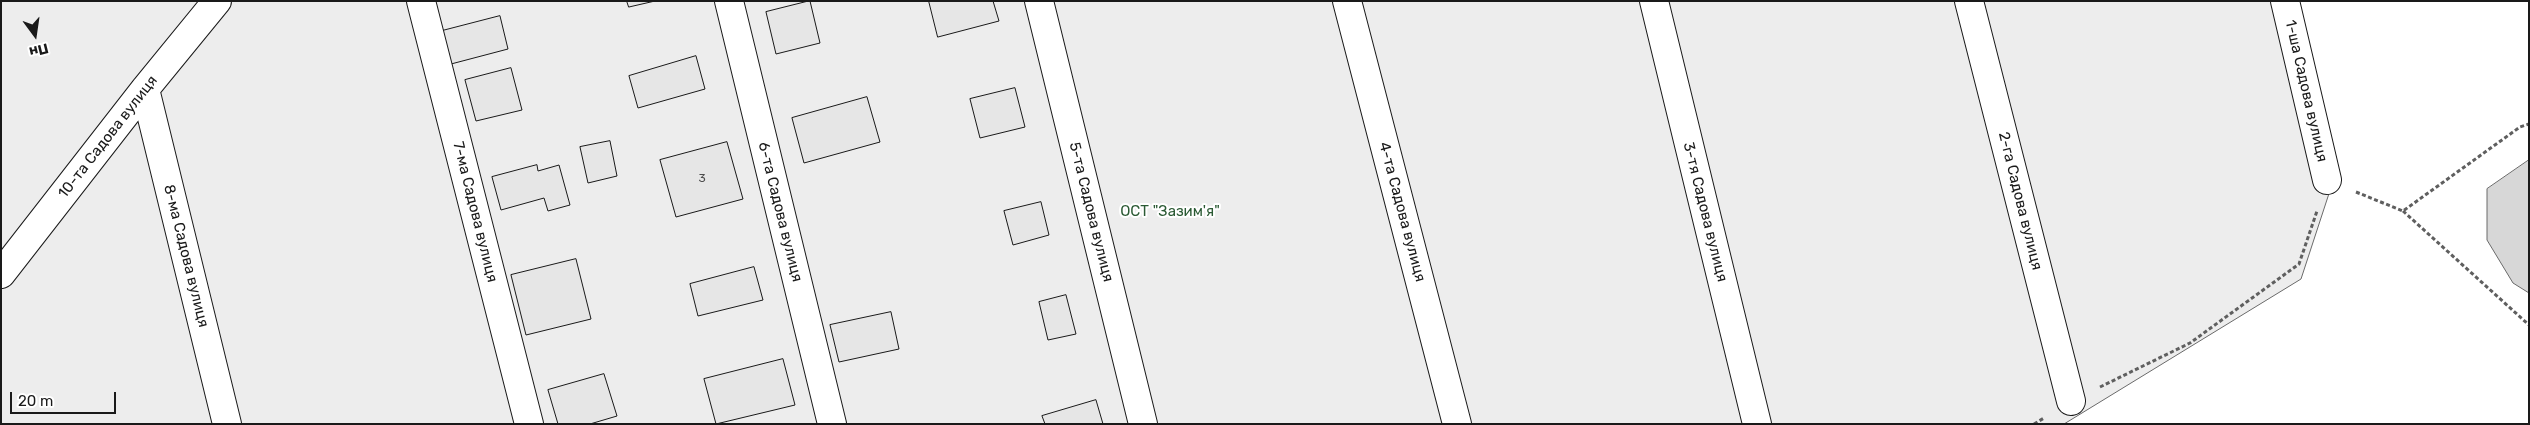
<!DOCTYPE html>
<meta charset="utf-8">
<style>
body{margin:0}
#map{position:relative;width:2530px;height:425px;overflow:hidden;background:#fff;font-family:Rubik,sans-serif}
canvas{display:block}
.frame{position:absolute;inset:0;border:2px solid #1a1a1a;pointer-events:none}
.north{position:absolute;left:10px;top:10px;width:50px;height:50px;-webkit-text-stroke:4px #fff;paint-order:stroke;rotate:166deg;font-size:14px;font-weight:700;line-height:20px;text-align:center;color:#1a1a1a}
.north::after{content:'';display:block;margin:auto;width:18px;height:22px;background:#1a1a1a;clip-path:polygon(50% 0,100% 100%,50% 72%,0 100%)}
.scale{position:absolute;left:10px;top:392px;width:106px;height:22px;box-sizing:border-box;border:2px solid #1a1a1a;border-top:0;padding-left:6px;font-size:15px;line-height:18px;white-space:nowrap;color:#1a1a1a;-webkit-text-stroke:4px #fff;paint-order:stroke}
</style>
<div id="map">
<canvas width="2530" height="425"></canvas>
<div class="frame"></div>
<div class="north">Пн</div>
<div class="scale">20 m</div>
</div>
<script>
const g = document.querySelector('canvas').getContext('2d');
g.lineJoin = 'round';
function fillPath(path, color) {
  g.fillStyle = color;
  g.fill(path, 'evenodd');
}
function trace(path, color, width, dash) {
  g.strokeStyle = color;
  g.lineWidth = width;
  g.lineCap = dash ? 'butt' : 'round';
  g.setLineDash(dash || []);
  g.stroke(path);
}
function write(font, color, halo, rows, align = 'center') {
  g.font = font + ' Rubik,sans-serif';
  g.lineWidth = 4;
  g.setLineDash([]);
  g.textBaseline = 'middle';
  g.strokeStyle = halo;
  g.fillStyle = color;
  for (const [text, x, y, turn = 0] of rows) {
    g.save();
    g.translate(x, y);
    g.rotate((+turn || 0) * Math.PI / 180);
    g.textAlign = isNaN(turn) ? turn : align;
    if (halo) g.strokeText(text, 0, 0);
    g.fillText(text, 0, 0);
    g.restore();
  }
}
const built = new Path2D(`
 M1,1H2299L2338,166L2301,279L2064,424H1Z`);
const water = new Path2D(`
 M2529,160V293L2513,283L2487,240V189Z`);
const building = new Path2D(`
 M627,1H655L629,7Z
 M810,1L820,43L776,54L766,12Z
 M929,1H993L999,21L938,37Z
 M500,16L508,49L451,64L442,31Z
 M696,56L705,89L638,108L629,76Z
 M511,68L522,110L476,121L465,80Z
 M1015,88L1025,127L980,138L970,99Z
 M867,97L880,142L804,163L792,118Z
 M610,141L617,176L588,183L580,147Z
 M727,142L743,199L676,217L660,160Z
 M537,165L538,171L559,165L570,205L548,211L544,198L501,210L492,177Z
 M1041,202L1049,235L1013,245L1004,211Z
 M576,259L591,319L526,335L511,275Z
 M754,267L763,300L698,316L690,284Z
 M1066,295L1076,334L1048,340L1039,302Z
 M891,312L899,349L839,362L830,325Z
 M783,359L795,405L716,424L704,379Z
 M604,374L617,416L590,424H558L548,390Z
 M1096,400L1103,424H1045L1042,416Z`);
const path = new Path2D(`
 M2356,192L2403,211L2520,127L2529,124
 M2403,211L2529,325
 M2100,387L2190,343L2299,264L2317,211
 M2034,424L2044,418`);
const minor = new Path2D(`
 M421,1L529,424
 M729,1L832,424
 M1039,1L1143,424
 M1347,1L1457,424
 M1654,1L1757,424
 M1969,1L2071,401
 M2285,1L2327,180
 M145,89L227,424
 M1,274L145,89L217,1`);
const numberNames = [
 ["3",702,179]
];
const streetNames = [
 ["1-ша Садова вулиця",2306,91,77],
 ["10-та Садова вулиця",108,137,-52],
 ["2-га Садова вулиця",2020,201,76],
 ["7-ма Садова вулиця",475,212,76],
 ["6-та Садова вулиця",780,212,76],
 ["5-та Садова вулиця",1091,212,76],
 ["4-та Садова вулиця",1402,212,75],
 ["3-тя Садова вулиця",1705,212,76],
 ["8-ма Садова вулиця",186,256,76]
];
const parkNames = [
 ["ОСТ \"Зазим'я\"",1170,212]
];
fillPath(built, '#ededed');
trace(built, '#6a6a6a', 1);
fillPath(water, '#d7d7d7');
trace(water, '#6a6a6a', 1);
fillPath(building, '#e6e6e6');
trace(building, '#1a1a1a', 1);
trace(minor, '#1a1a1a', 30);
trace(path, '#5f5f5f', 3, [4, 2.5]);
trace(minor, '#fff', 28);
write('12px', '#4d4d4d', null, numberNames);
write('15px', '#1a1a1a', '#fff', streetNames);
write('15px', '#2b5a34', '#fff', parkNames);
</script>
